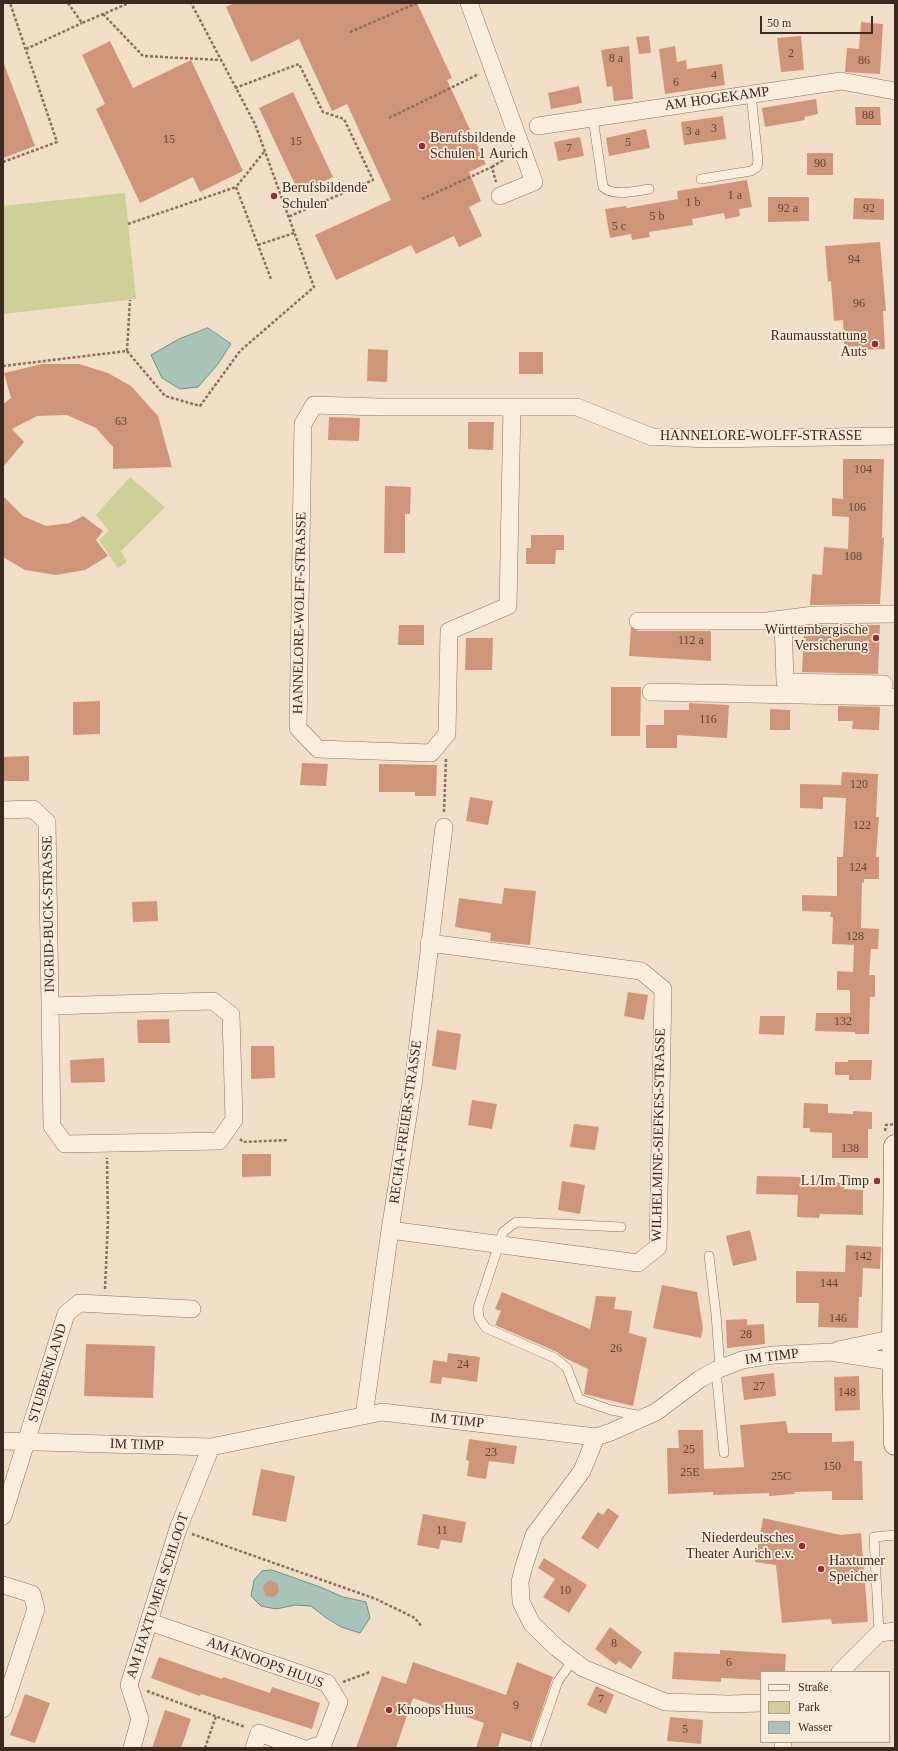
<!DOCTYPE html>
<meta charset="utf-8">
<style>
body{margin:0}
#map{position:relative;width:898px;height:1751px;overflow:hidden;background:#f0dfc6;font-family:"Times New Roman",serif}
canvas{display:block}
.frame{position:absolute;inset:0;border:4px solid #3c2a1f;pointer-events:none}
.legend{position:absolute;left:760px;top:1671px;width:130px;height:72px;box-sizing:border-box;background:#f7ead6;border:1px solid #ac9d8d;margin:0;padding:5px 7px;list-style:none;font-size:12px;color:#3c2a1f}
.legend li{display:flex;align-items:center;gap:8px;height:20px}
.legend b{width:20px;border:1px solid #ac9d8d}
.scale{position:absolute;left:760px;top:16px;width:113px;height:18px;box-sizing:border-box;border:2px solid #3c2a1f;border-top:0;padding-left:5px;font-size:12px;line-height:14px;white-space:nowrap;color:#3c2a1f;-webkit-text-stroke:3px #f7ead6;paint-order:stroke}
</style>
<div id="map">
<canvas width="898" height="1751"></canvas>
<div class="frame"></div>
<ul class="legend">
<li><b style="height:5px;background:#faedda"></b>Straße</li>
<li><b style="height:11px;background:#cecf99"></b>Park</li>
<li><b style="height:11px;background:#a8c4b8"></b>Wasser</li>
</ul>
<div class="scale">50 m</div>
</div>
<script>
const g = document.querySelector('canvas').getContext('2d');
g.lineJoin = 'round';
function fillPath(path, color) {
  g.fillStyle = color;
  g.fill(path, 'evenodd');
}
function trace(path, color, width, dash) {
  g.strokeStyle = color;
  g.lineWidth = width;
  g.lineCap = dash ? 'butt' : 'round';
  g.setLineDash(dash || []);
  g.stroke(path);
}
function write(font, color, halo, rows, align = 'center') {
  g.font = font + ' "Times New Roman",serif';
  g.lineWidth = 3.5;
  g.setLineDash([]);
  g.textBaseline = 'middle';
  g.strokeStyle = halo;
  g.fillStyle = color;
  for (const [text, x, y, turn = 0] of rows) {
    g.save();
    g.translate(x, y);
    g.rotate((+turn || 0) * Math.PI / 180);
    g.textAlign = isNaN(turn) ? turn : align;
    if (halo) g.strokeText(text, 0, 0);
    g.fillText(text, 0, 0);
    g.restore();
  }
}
const green = new Path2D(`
 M125,193L136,299L3,314V206Z
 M130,477L165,507L121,551L127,562L118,568L99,540L109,531L96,515Z`);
const water = new Path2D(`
 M208,328L231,344L218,364L198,387L180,389L162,378L151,355L179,339Z
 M272,1570L320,1587L343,1597L366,1602L370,1618L360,1633L341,1627L325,1617L311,1606L295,1605L276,1609L261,1606L251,1596L254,1580L262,1571Z`);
const building = new Path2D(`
 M234,3H417L452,78L447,80L486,164L469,172L481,201L469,207L482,236L459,247L454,236L416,254L411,245L336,280L315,235L391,200L347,104L332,111L299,39L251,62L226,7Z
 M861,22L883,24L880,74L845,72L847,48L859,49Z
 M649,36L651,53L639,54L636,37Z
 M801,36L804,70L781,72L777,38Z
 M110,41L133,88L191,60L243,171L200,192L193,177L140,203L96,109L105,104L82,55Z
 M629,46L633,99L614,101L612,86L607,87L601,50Z
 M675,46L677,62L686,60L687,69L722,64L725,85L665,94L659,49Z
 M3,64H4L35,146L3,158Z
 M579,86L582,103L551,109L548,93Z
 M293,92L333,177L299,193L259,108Z
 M816,99L818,114L804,117L805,120L765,127L762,108Z
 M855,107H880L881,125H856Z
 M723,116L726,139L684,145L681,122Z
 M646,129L650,148L609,156L606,138Z
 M580,137L584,156L558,161L554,142Z
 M807,153H833V175H807Z
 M747,180L752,207L739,209L740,216L725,219L724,213L692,219L693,225L649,232L650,237L632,240L631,234L610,238L605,209L626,206L627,208L678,199L677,191Z
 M768,197H809V221L768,222Z
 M854,198L884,199V220L853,219Z
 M880,242L886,311H883L885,349L857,350V346L844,347L843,320L834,321L831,281L828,282L825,246Z
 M368,349L388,350L387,382L367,381Z
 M519,352H543V374H519Z
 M42,364H79L108,373L131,386L158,416L172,467L113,469V447L96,428L67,415L37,416L12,429L24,442L3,467V404L11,398L4,373Z
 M329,417L360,418L359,441L328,440Z
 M468,422H494L493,450L468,449Z
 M843,459H884L882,538H884L880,604L810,605L812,574L822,575L824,547L848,549L849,517L832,516V498L843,499Z
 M385,486L411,487L410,514H405V553H384Z
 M3,496L23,516L46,526L70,523L83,516L103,531L96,540L108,556L85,570L56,575L25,570L3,557Z
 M531,535H564V550H556L555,564H526V548H531Z
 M399,625H424V645H398Z
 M817,625H880L878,674L802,672L804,630L816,631Z
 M631,627L638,631H711V661L629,656Z
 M466,638H493L492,670H465Z
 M611,687H641L640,736H611Z
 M100,701V734L73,735V702Z
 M689,703L729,705L727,738L677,735V748H646V725H664V710H689Z
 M838,706L880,707L879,730L852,729L853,721H838Z
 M770,709L790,710V730H770Z
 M29,756V781H3V757Z
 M302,763L328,764L326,786L300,785Z
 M379,764L437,765L436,796H415V792H379Z
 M842,772L878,774L876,817H879L876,857H879V879H864V883L862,882L861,928L879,929L878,949H871L869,975H875V997H870L869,1034H855V1032L815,1031L816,1013H850V990H837V971L853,972L854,945L832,944L833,917H830L831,912L802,911V895L837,896V857H843L846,798L823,797V809L800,808V784L841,785Z
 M470,797L493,801L488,825L466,821Z
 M504,888L536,891L530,945L490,941L491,933L455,927L459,898L502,904Z
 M157,901L158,921L133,922L132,902Z
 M628,992L648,995L644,1020L624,1016Z
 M760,1016H785L784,1035L759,1034Z
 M169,1019L170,1043H138L137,1020Z
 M437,1030L461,1034L456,1070L432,1066Z
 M251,1046H274L275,1078L251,1079Z
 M104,1058L105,1082L71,1083L70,1060Z
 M848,1060H872L871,1080H849V1075H835V1062H848Z
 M472,1100L497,1104L492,1129L468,1125Z
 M804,1103L828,1104V1113L853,1114V1111L872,1112V1129H868V1158H832V1133L810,1132V1128H803Z
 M574,1124L599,1127L595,1150L570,1147Z
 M242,1154H271V1176L242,1177Z
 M757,1176L802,1177V1186H827V1182L844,1183V1189L863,1190V1215L820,1214L819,1218L797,1217L798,1195L756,1194Z
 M562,1181L585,1185L580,1214L558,1210Z
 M750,1230L757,1260L733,1266L726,1236Z
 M846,1245L881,1247L880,1269L863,1268L862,1297H859L858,1328L818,1327L819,1303H796V1271L845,1272Z
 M662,1285L697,1292L703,1328L701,1338L653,1328Z
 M502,1292L590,1329L596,1296L616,1297L614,1309L632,1311L629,1333L647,1338L633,1406L584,1394L588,1369L565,1358L557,1352L495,1325L501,1311L495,1309Z
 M747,1319V1325L764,1324L765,1344L727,1348L726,1320Z
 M86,1344L155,1346L153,1398L84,1396Z
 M448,1353L480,1357L477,1382L442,1377L441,1384L430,1383L433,1360L447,1362Z
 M774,1373L776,1396L744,1400L741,1377Z
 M859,1376L860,1410L835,1411L834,1377Z
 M786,1421L788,1433H832V1442L854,1441V1461H862L863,1500H832V1491L794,1492L795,1494L769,1496V1493L713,1495V1492L668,1494L667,1448H679L678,1430H703L704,1469L744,1467L740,1425Z
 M469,1439L517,1446L514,1464L489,1461L486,1479L467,1476L469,1461L466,1460Z
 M261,1469L295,1476L286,1522L252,1515Z
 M608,1508L619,1516L598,1549L581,1538L598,1512L603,1515Z
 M423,1514L466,1522L462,1543L441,1540L439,1549L417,1545Z
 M763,1518L841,1535L861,1533L868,1622L832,1624L831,1619L782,1623L776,1565L755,1562Z
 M544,1558L587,1585L569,1613L543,1597L555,1579L538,1568Z
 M270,1580L278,1584L279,1592L274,1597L265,1596L263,1586Z
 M610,1627L642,1652L631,1669L619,1661L616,1665L595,1649Z
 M720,1650L786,1654L785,1672H761V1680L721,1678V1682L672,1679L674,1652L720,1654Z
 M159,1657L222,1679L223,1677L270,1693L272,1687L320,1703L312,1729L201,1694L200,1696L151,1678Z
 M413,1662L506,1695L517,1662L553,1677L531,1742L502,1733L498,1748H476L484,1723L413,1698L396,1748H356L382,1676L406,1684Z
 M596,1686L614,1695L606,1714L587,1705Z
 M25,1694L50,1703L35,1743L10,1735Z
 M165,1710L191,1719L181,1748H152Z
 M670,1717L703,1720L701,1744L667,1741Z`);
const path = new Path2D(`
 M68,3L82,23L129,3
 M103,14L143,56L221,60
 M350,32L417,3
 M26,49L82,23
 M235,88L299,64L323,112L344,119L373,180L288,217
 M389,118L479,74
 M264,152L236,187L271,279
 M3,162L57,142L10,3
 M492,167L508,157
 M422,199L492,167L496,182
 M128,224L236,187
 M258,245L294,233
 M127,351L130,300
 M3,366L127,351L165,396L200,406L240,351L314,287L255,124L191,3
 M444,812L446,759
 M885,1131L886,1125L895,1124
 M240,1139L243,1142L288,1140
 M105,1289L108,1220L107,1158
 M192,1534L376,1599L415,1618L422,1627
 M343,1682L370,1672
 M147,1691L245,1727
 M205,1748L216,1716`);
const service = new Path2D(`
 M593,118L603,187C614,197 635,191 649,189
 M701,179L751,171L757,167L758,161L751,94
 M621,1227L516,1222L503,1232L478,1308L479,1318L486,1328L555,1358L567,1368L579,1399L611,1410L642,1416
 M709,1256L716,1314L720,1368
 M716,1370L724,1453
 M879,1633L874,1537L895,1535
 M535,1748L558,1681L573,1660`);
const minor = new Path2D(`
 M469,3L534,182L500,196
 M538,126L841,81L895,91
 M512,407L508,606L449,631L447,734L431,753L318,749L298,728L303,424L314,405L379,407H577L652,437H666L707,439L895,436
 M783,620L785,682L884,684
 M638,621H767L814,615L895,614
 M651,692L895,697
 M3,810L33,809L47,822L52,1126L65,1144L219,1141L234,1120L231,1015L213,1001L51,1006
 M390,1230L638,1263L658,1247L663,989L641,971L429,943
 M838,1350L895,1338
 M364,1416L390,1230L413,1085L444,827
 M596,1437L582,1471L534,1535L524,1566L520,1582L521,1602L532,1624L557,1648L583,1668L665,1702L729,1704L761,1703
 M3,1441L211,1447L382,1412L596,1437L611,1432L656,1412L700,1379L716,1370L742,1360L773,1355L830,1352L895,1362
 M3,1516L66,1314L79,1303L192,1309
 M3,1585L32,1594L36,1609L3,1709
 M150,1622L327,1683L339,1702L323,1744L310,1748
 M840,1672L879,1633L895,1631
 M132,1748L140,1719L129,1685L178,1529L211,1447
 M254,1748L259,1733L302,1748
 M783,1748V1742`);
const secondary = new Path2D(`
 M895,1146L893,1338L895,1444`);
const markers = [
 [422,146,4,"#9e2936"],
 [274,196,4,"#9e2936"],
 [875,344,4,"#9e2936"],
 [876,638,4,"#9e2936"],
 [877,1181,4,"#9e2936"],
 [802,1546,4,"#9e2936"],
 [821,1569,4,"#9e2936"],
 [389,1710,4,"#9e2936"]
];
const numberNames = [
 ["2",791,54],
 ["8 a",616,59],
 ["86",864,61],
 ["4",714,76],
 ["6",676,83],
 ["88",868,116],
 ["3",714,129],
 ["3 a",693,132],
 ["15",169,140],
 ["15",296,142],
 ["5",628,143],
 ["7",569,149],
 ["90",820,164],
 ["1 a",735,196],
 ["1 b",693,203],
 ["92 a",788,209],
 ["92",869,209],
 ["5 b",657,217],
 ["5 c",619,227],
 ["94",854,260],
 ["96",859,304],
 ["63",121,422],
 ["104",863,470],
 ["106",857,508],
 ["108",853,557],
 ["112 a",691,641],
 ["116",708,720],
 ["120",859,785],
 ["122",862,826],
 ["124",858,868],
 ["128",855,937],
 ["132",843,1022],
 ["138",850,1149],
 ["142",863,1257],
 ["144",829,1284],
 ["146",838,1319],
 ["28",746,1335],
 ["26",616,1349],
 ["24",463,1365],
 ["27",759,1387],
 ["148",847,1393],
 ["25",689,1450],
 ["23",491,1453],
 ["150",832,1467],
 ["25E",690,1473],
 ["25C",781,1477],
 ["11",442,1531],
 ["10",565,1591],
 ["8",614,1644],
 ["6",729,1663],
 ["7",601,1700],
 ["9",516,1706],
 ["5",685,1730]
];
const streetNames = [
 ["AM HOGEKAMP",717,99,-8],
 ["HANNELORE-WOLFF-STRASSE",761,436],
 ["HANNELORE-WOLFF-STRASSE",300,613,-89],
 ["INGRID-BUCK-STRASSE",49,914,-91],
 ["RECHA-FREIER-STRASSE",406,1122,-82],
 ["WILHELMINE-SIEFKES-STRASSE",659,1135,-89],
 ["IM TIMP",772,1357,-7],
 ["STUBBENLAND",48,1373,-73],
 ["IM TIMP",457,1421,6],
 ["IM TIMP",137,1445,2],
 ["AM HAXTUMER SCHLOOT",158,1596,-72],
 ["AM KNOOPS HUUS",265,1663,20]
];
const poiNames = [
 ["Berufsbildende",430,138],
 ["Schulen 1 Aurich",430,154],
 ["Berufsbildende",282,188],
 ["Schulen",282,204],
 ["Raumausstattung",867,336,"right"],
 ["Auts",867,352,"right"],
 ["Württembergische",868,630,"right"],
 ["Versicherung",868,646,"right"],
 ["L1/Im Timp",869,1181,"right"],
 ["Niederdeutsches",794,1538,"right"],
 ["Theater Aurich e.v.",794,1554,"right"],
 ["Haxtumer",829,1561],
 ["Speicher",829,1577],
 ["Knoops Huus",397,1710]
];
fillPath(green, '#cecf99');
fillPath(water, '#a8c4b8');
trace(water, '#6e9386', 1);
fillPath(building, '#cf957b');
trace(service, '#8c705b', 10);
trace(minor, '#8c705b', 18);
trace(secondary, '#6e513e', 23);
trace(path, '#8c705b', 2.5, [3, 2]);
trace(service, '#faedda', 9);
trace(minor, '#faedda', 17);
trace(secondary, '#faedda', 22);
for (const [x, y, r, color] of markers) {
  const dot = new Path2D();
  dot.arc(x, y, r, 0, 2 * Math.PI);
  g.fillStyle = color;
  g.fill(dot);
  trace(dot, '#f7ead6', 1.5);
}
write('12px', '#614536', null, numberNames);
write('14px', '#3c2a1f', '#f7ead6', streetNames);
write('14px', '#3c2a1f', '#f7ead6', poiNames, 'left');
</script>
